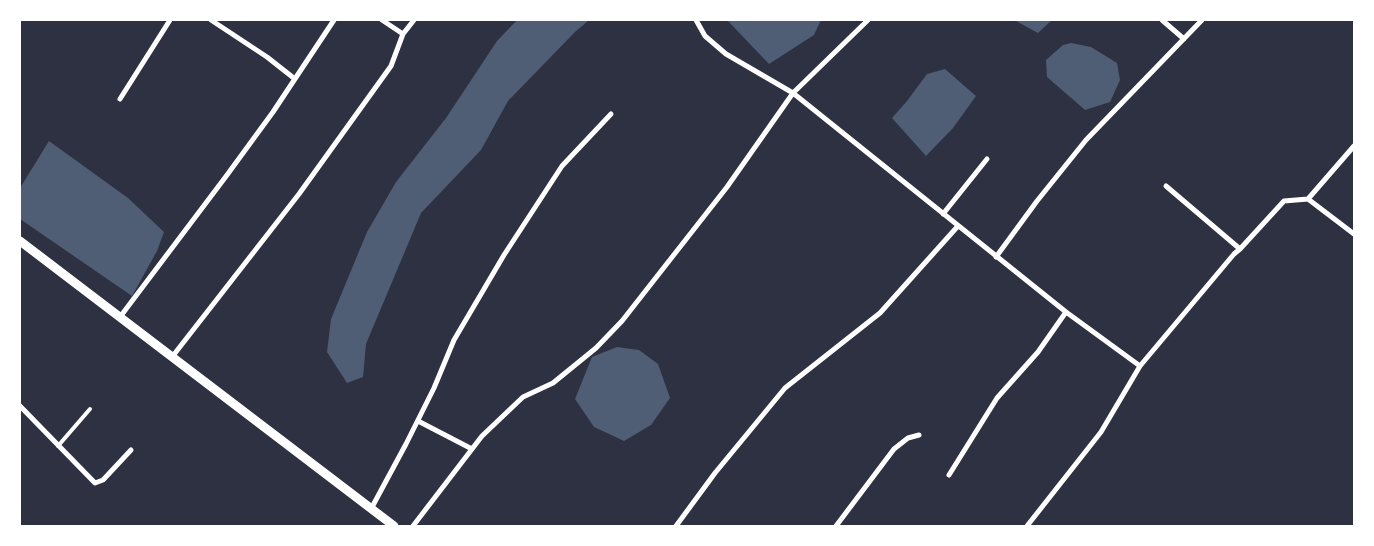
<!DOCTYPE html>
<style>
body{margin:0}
#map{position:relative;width:1374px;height:546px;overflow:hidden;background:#2d3142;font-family:Raleway,sans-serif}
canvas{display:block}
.frame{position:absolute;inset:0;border:21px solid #fff;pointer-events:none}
</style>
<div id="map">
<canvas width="1374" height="546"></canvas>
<div class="frame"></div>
</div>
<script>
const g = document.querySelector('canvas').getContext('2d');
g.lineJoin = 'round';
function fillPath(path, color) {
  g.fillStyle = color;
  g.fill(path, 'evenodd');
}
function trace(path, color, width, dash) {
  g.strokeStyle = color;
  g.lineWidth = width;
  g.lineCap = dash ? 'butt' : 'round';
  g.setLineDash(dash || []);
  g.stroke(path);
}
const water = new Path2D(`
 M517,20H589L575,32L508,101L481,150L421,213L366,344L363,377L347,383L327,352L331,319L367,232L396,182L446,118L497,41Z
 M727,20H821L814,35L769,64Z
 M1014,20H1052L1038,33Z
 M1071,43L1091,47L1117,63L1120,80L1110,102L1085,110L1047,77L1046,60L1063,45Z
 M945,69L976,96L953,128L926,156L892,118L907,101L927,74Z
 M49,141L128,198L164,232L157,251L132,296L20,219V188Z
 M617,347L639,350L658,364L670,398L651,425L624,441L594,427L575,399L592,357Z`);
const service = new Path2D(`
 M58,446L90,409`);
const minor = new Path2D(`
 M211,20L267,57L295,79
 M382,20L403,34
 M696,20L705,36L726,54L793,93L1066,312L1140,366L1234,254L1240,249L1284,201L1308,199L1354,234
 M1162,20L1184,39
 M120,99L170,20
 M1166,186L1240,249
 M1308,199L1354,146
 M943,214L987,159
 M996,257L1037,201L1086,140L1202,20
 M120,317L227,175L273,112L334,20
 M172,357L299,194L391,66L403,34L414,20
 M20,406L95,483L103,480L131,450
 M418,421L472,449
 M949,475L997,398L1038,352L1066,312
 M371,509L406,444L434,388L454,340L504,255L562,166L611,114
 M413,526L482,436L523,397L553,383L596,348L622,321L727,187L793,93L868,20
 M676,526L715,473L785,388L880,313L958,226
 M836,526L894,449L908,438L919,435
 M1027,526L1101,432L1140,366`);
const tertiary = new Path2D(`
 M20,241L394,526`);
fillPath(water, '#4f5d75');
trace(service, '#fff', 4);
trace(minor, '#fff', 5);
trace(tertiary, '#fff', 9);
</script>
